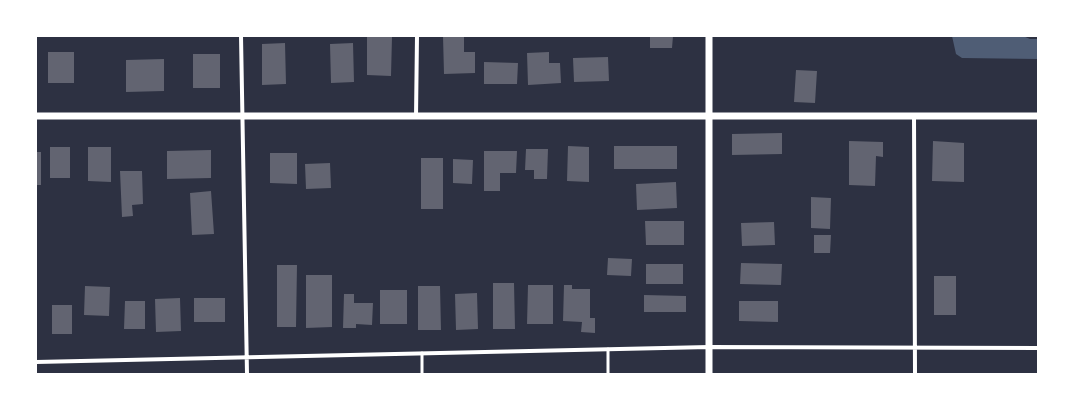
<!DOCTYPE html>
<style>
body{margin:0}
#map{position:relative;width:1074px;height:410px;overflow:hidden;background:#2d3142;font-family:Commissioner,sans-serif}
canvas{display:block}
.frame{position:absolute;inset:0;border:37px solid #fff;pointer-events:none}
</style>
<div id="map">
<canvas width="1074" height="410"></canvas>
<div class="frame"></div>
</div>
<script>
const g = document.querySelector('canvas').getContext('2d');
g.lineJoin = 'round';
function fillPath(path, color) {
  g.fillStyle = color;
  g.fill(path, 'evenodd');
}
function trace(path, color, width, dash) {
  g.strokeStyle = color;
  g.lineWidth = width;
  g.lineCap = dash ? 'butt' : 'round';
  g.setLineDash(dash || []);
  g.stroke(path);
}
const water = new Path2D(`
 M952,36H1023L1030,39H1038V59L962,58L956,54Z`);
const building = new Path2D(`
 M367,36L392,37L391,76L367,75Z
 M443,36H464V52H475V73L444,74Z
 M650,36H673L672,48H650Z
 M285,43L286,84L262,85V44Z
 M353,43L354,82L331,83L330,44Z
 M48,52H74V83H48Z
 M549,52V63H560L561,83L528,85L527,53Z
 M193,54H220V88H193Z
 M608,57L609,81L574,82L573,58Z
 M164,59V91L126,92V60Z
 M484,62L518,63L517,84H484Z
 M796,70L817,71L815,103L794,102Z
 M782,133V154L732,155V134Z
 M849,141L883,142V157L876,156L875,186L849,185Z
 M933,141L964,143V182L932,181Z
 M568,146L589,147V182L567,181Z
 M614,146H677V169H614Z
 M50,147H70V178H50Z
 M88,147H111V182L88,181Z
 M526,149H548L547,179H534V170H525Z
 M211,150V178L167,179V151Z
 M484,151H517L516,173H500V191H484Z
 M36,152H41V185H36Z
 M270,153H297V184L270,183Z
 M421,158H443V209H421Z
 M453,159L473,160L472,184L453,183Z
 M330,163L331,188L306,189L305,164Z
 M120,171H142L143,204L132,205L133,216L122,217Z
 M676,182L677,208L637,210L636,184Z
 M211,191L214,234L192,235L190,193Z
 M811,197L831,198L830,229L811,228Z
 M645,221H684V245H646Z
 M774,222L775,245L742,246L741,223Z
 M814,235H831L830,253H814Z
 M608,258L632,259L631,276L607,275Z
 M741,263L782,264L781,285L740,284Z
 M646,264H683V284H646Z
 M277,265H297L296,327H277Z
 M306,275H332V327L306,328Z
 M934,276H956V315H934Z
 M493,283H514L515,329H493Z
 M528,285H553V324H527Z
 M564,285H572V289H590V318H595V333L581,332L582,322L563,321Z
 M85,286L110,287L109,316L84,315Z
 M418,286H440L441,330H418Z
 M380,290H407V324H380Z
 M477,293L478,329L456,330L455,294Z
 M344,294H354V303H373L372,325L356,324V328H343Z
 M644,295L686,296V312H644Z
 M180,298L181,331L156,332L155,299Z
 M194,298H225V322H194Z
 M125,301H145V329H124Z
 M739,301H778V322L739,321Z
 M52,305H72V334H52Z`);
const service = new Path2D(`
 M608,349V374
 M422,353V374`);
const minor = new Path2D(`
 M241,36L247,374
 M914,116L915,374
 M416,117L417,36
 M36,362L709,347L1038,348`);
const tertiary = new Path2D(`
 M709,36V374
 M36,116H1038`);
fillPath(water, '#4f5d75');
fillPath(building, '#626471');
trace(service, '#fff', 3);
trace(minor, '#fff', 4);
trace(tertiary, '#fff', 7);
</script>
